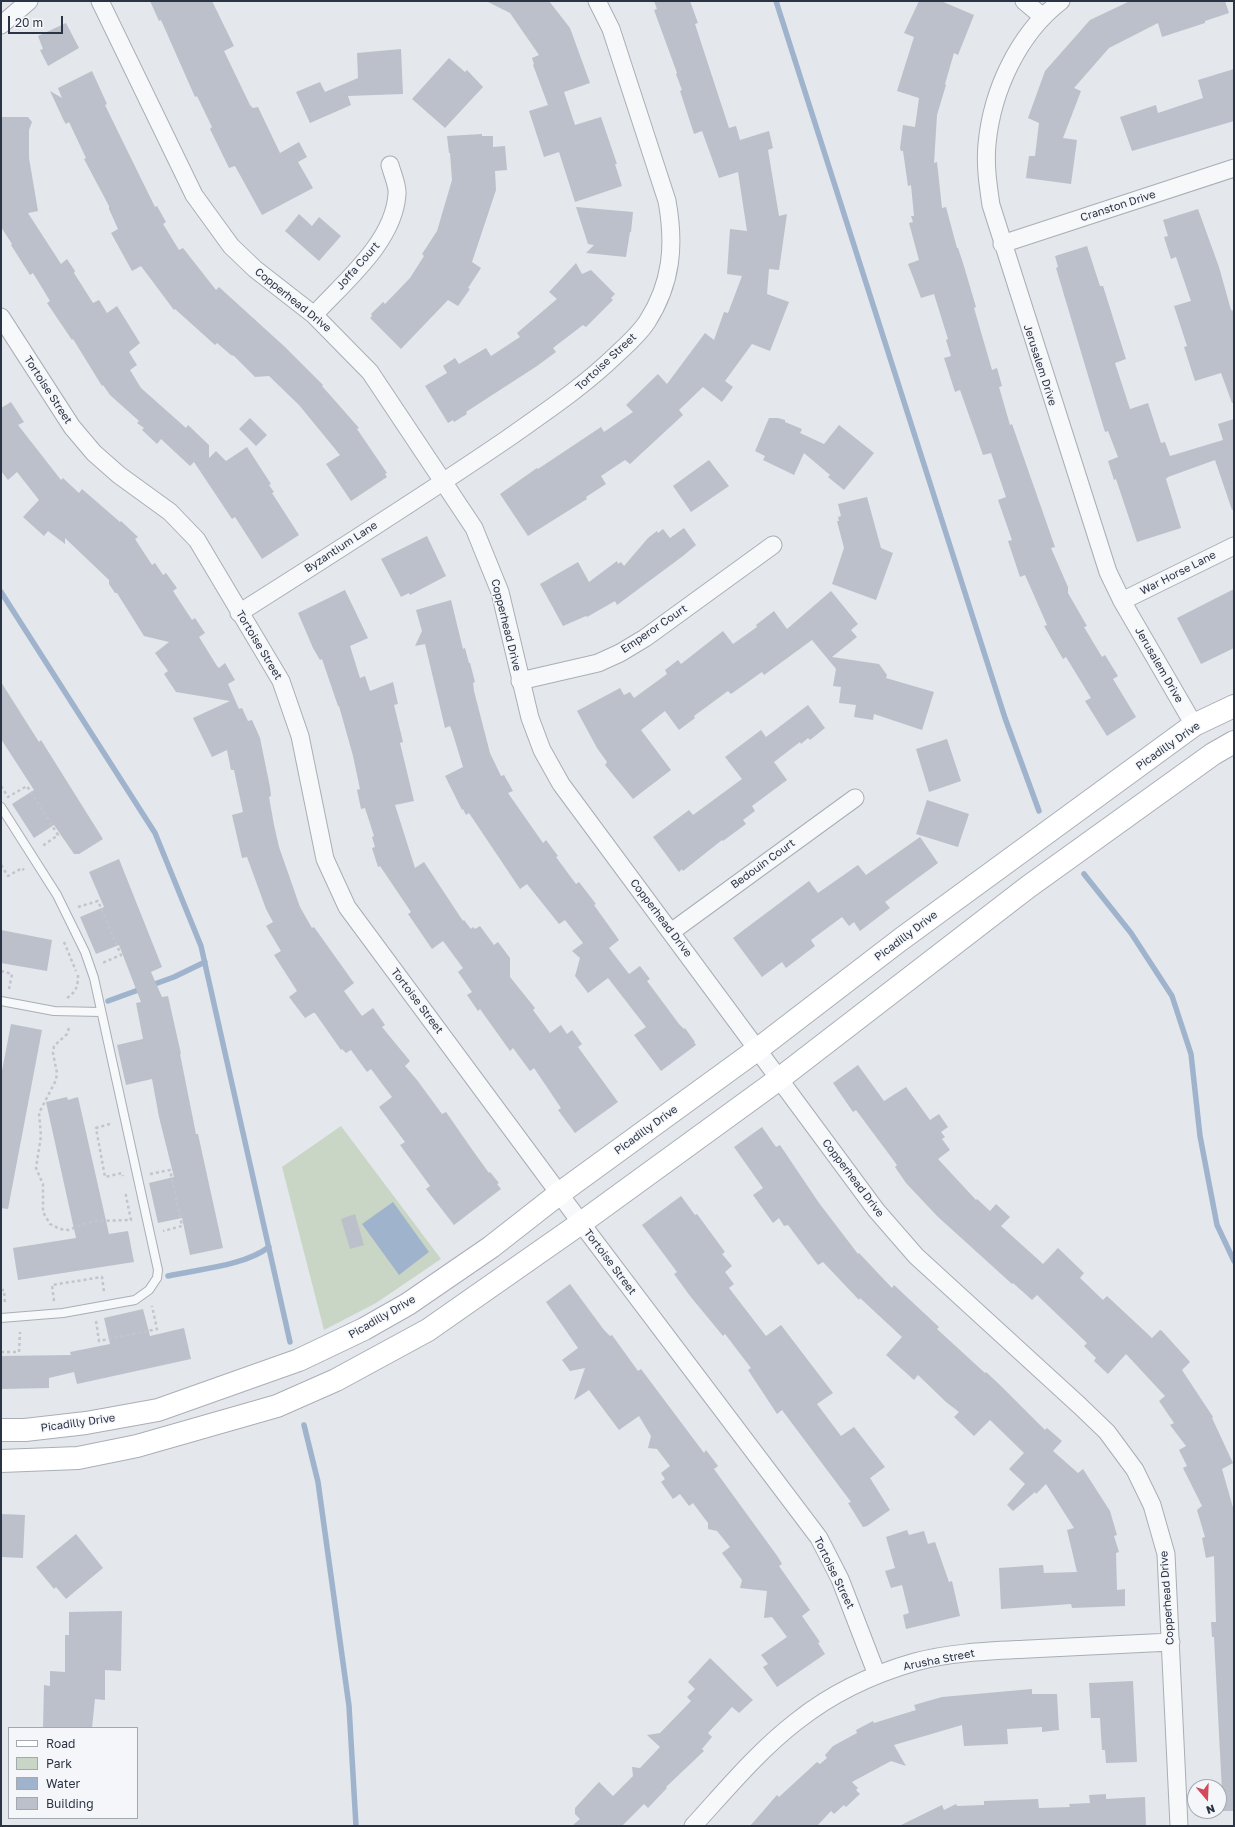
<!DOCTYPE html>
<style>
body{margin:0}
#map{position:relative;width:1235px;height:1827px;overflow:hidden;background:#e4e7ec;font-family:"Golos Text",sans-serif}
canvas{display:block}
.frame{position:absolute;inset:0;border:2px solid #2b3445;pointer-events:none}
.legend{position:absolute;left:8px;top:1727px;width:130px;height:92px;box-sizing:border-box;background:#f4f6f9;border:1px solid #a4a8b1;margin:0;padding:5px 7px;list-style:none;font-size:12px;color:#2b3445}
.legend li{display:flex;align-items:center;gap:8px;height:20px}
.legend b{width:20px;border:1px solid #a4a8b1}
.north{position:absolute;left:1187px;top:1779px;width:40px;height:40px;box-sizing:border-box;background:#f4f6f9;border:1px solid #a4a8b1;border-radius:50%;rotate:161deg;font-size:11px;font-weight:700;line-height:16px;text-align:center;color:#2b3445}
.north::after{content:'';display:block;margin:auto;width:14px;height:18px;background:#d1495b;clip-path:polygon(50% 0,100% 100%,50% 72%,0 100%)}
.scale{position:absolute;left:8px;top:16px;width:55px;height:18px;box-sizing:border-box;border:2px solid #2b3445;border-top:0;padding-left:5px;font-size:12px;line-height:14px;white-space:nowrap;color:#2b3445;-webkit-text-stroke:3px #f4f6f9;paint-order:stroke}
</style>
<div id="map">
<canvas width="1235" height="1827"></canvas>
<div class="frame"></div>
<ul class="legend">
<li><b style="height:5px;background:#fff"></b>Road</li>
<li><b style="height:11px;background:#c9d6c5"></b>Park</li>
<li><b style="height:11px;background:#9fb4cc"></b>Water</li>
<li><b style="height:11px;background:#bbc0ca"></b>Building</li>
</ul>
<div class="north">N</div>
<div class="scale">20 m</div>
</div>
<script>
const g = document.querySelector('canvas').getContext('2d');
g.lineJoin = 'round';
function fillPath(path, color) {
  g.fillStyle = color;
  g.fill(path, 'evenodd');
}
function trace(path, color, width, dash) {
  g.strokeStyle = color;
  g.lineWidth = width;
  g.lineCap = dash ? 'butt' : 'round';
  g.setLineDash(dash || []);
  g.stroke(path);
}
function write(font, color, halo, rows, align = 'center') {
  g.font = font + ' "Golos Text",sans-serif';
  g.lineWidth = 3;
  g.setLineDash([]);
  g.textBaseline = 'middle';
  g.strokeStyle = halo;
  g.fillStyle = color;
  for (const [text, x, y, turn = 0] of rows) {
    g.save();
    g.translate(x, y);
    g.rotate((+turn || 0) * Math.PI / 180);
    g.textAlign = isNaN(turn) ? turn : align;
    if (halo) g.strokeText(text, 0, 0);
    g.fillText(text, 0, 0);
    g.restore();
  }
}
const green = new Path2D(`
 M341,1126L441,1259L376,1303L324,1330L282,1167Z`);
const water = new Path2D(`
 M393,1202L429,1252L399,1275L362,1224Z`);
const stream = new Path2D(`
 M776,1L1005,718L1039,811
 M1,592L155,833L201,946L290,1342
 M1084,874L1131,933L1172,996L1191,1054L1200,1136L1217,1225L1234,1261
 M108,1001L174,977L205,962
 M168,1276C199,1269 244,1266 269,1247
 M304,1425L318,1482L349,1706L356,1826`);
const building = new Path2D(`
 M150,1H212L234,46L224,51L250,105L253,108L258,107L280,153L299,142L307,157L298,162L313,188L262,215L235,166L229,168L210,129L212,127L197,96L195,97L161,20L159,21Z
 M486,1H549L570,28L590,83L564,92L575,125L601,117L617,164H615L622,186L575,202L559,152L544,157L529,111L548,105L533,65L534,64L532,58L539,55L510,13Z
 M654,1H690L698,23L695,24L729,128L736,126L740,140L769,131L773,148L768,150L779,216L787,214L779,270L769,269L767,294L789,302L770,351L752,344L725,381L733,387L722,402L703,387L679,410L683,415L630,464L625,460L601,476L606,484L586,497L587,499L528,536L500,494L537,468L538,469L601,427L604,432L633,412L626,405L658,374L667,384L705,333L714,340L724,312L728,313L742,276L727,274L730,229L747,231L738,172L719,178L702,131L694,134L680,91L682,90L676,74L677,73L654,10L657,9Z
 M919,1H941L974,15L958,55L954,53L945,84L946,85L937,115L934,163L937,162L942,208L946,207L957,248H958L963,263L976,307L974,308L992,370L997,368L1002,386L999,387L1010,425L1012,424L1055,547L1051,548L1068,587V593L1087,626L1084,627L1102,657L1105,655L1118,676L1113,679L1136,717L1107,736L1085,701L1091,698L1066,657L1063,659L1044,626L1047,625L1025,575L1020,577L1008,541L1012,540L998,500L1006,497L991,453L983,455L960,390L955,392L944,358L951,356L946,340L948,339L934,294L921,298L908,264L919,260L909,223L913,222L911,216H914L911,185L908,186L903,151H901L900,148L903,125L915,127L919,98L897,91L914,37L904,33Z
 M1130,1H1225L1229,13L1205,21V23L1162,37L1158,23L1109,48L1074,88L1081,91L1063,138L1077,140L1071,184L1026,178L1029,156H1035L1039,123L1028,118L1045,71L1090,20Z
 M66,23L79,48L48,66L40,50L43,49L38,36Z
 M401,49L403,94L348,96L351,105L310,123L296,92L320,82L325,92L358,78L357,53Z
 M449,58L465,72L467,70L483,87L445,128L412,99Z
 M1234,69V121L1132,151L1120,117L1156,105L1158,113L1203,98L1198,80Z
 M92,71L107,104L105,105L124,144L155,207L157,206L166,222L163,224L179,250L183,248L216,290L219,287L285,347L323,385L322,386L359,428L357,429L387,473L385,474L387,477L351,501L326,464L340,455L299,405L269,376L255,377L234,356L231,355L217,343L215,345L175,309L174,310L141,266L132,271L111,233L118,229L109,209V206L84,159L86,158L69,122L66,124L64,121L50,91L62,98L58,88Z
 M1,117H28L32,122L29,130V158L38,211L28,213L61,264L67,259L75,271L74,273L93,303L99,300L107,313L117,306L140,343L129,352L137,365L130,370L141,388L186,428L188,425L209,445V458L216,451L226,461L247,447L271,484L269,485L274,492L272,493L299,535L262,559L235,517L232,519L194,462L190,466L161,439L157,444L142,430L144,428L137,423L139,421L110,395L103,385L102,386L73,339L72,340L47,303L50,301L33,273L30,275L11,245L12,244L1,227Z
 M482,134V136H493V147L505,146L507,170L495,171L496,190L472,262L481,268L468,288L470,289L458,306L448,300L401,349L370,318L372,316L371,314L383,302L385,304L410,278L424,256L422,254L437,231L452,180L450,153H449L447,136Z
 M576,207L633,212L631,232H630L626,257L586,253L594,245L588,244Z
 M1198,209L1219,267L1231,310L1234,311V403H1232L1221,373L1195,381L1184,347L1187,346L1174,306L1191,301L1176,257L1171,259L1164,237L1168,236L1163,220Z
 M299,214L312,226L319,217L341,236L319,261L285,231Z
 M1087,246L1100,286H1103L1126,359L1115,363L1130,409L1148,403L1161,443L1165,442L1170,456L1223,440L1218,424L1234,419V509L1232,510L1215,460L1168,477L1166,479L1181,528L1137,542L1116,479L1114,480L1108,461L1118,457L1108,431L1105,432L1101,419L1056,268L1058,267L1055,256Z
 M576,263L582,274L591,270L615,294L611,298L613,300L586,327L583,325L553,348L556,352L537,366L466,412L467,414L454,422L453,420L448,423L425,386L447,373L443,366L455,358L459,364L486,348L491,356L520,337L517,333L557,299L549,292Z
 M11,402L24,422L18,425L61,480L63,478L79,493L82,489L120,522L121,521L138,537L135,539L152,565L155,563L163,575L166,573L177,588L173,591L192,620L195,618L205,633L199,637L217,666L219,668L225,663L235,680L228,684L239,709L242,708L248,721L252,720L260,738L270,787L271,796L269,797L274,825L279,847L300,907L312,928L314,927L354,983L344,991L362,1016L373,1008L385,1025L382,1027L410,1061L405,1066L417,1080L442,1114L446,1112L471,1148L489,1173L490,1172L499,1183L497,1184L501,1189L454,1225L426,1189L430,1186L400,1145L405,1142L379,1107L392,1097L371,1069L367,1072L351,1050L346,1053L342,1049L341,1050L315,1013H313L305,1018L289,997L297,991L274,955L281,951L266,926L273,922L266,909L247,857L242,858L232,815L243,812L234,770H231L227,750L212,757L193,718L230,701L176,692L164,674L168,671L155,653L169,642L144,636L117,593H115L109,584V580L65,538V544L48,531L44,536L23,517L39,500L17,472L8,480L1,471V408Z
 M250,418L267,435L256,446L239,429Z
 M769,418H778L785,420V422L802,429L800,433L824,444L839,425L874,453L844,490L828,477L830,475L804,453L794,475L763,460L765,456L755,451Z
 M709,460L729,486L691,512L673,486Z
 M867,497L881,548L893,553L876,600L832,584L844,548L837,521H839L838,517L841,516L838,504Z
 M684,528L696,545L683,556L617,605L615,601L587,617L586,616L563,626L540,584L578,562L589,582L617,561L618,564L621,562L624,566L648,538L657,531L658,533L663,529L670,538Z
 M427,536L446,576L410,595L409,593L401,597L381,559Z
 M1234,589V648L1201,664L1177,618Z
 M345,590L368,638L350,646L360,678L365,676L370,691L393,682L398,704L394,705L403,742L400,743L414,801L395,805L415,868L424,862L463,921L464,920L471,929L473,927L475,929L480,926L494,945L498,942L510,958V977L535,1008L533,1010L550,1033L561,1025L567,1034L572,1030L582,1044L578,1047L618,1102L575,1133L558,1110L561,1108L534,1068L530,1071L513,1048L510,1051L480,1009L478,1011L467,995L472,992L458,972L463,968L443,941L432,949L408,914L411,912L380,866L378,867L372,848L375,847L372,837L374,836L365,808L361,809L357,790L360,789L353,756L339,706H338L322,659L320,660L313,648L298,613Z
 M831,591L858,624L851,630L857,637L832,657L879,664L887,675L886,678L934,692L922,730L874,714L873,720L854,717L856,705L839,703L841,687L833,686L836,669L812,640L764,675L762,672L731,694L728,691L694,716L695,718L679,730L665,711L641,730L671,770L633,799L605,765L607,762L597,748L577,711L620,688L624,695L630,692L634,698L667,674L665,670L678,660L681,664L723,631L733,644L757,627L756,625L774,611L787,629Z
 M451,600L463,649L465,648L469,663H470L475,682L473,683L474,691L490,753L501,776L504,775L513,791L508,793L543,843L546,840L558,856L556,857L576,884L579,882L596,904L594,905L619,940L609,948L629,974L640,966L650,979L647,981L679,1024L684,1029L685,1028L695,1042H694L696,1045L661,1071L634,1035L646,1027L608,978L588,993L575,976L580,958L572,951L583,943L565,920L559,924L527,884L520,889L469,813L466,815L463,809L462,810L445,776L463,767L452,731L450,726L445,728L425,644L415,646L422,631L416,610Z
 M1,682L39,742L41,740L103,839L79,854H74L54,825L34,838L12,804L34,790L1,739Z
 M808,705L825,728L810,740L808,738L801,744L800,742L774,762L787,780L752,806L755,811L743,820L746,824L723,841L722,840L683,871L682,869L679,872L653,837L689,810L693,815L742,779L725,757L761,730L766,737Z
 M947,739L961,781L929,792L916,749Z
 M927,800L969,814L958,847L916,834Z
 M920,837L938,863L885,902L890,908L860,931L854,922L849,926L842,917L811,940L815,946L786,968L782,962L762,977L733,938L809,881L818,893L858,865L866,875Z
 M119,859L162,967L151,972L162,997L168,996L181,1054H180L196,1134H198L223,1248L190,1255L182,1218L158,1223L149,1183L174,1177L159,1117L152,1079L126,1085L117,1045L143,1039L136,1003L141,1002L119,945L96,954L80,917L104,907L89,872Z
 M1,930L52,940L47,971L1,963Z
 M11,1024L42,1030L8,1209L1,1208V1076Z
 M858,1065L884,1101L906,1087L930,1120L939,1114L948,1127L941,1132L945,1137L942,1139L950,1150L938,1159L976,1200L977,1199L990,1211L996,1204L1010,1217L1001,1226L1043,1264L1058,1248L1084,1273L1080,1278L1103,1300L1107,1296L1152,1338L1160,1330L1162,1331L1190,1362L1182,1370L1213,1417L1212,1418L1233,1463L1222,1469L1234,1511V1811H1223L1214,1637H1212L1211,1622H1216L1214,1556L1206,1558L1202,1538L1205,1537L1197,1510L1202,1506L1183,1468L1187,1466L1179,1450L1186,1446L1170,1425L1174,1423L1159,1401L1165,1396L1126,1354L1108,1374L1094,1361L1096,1358L1084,1346L1087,1343L1037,1295L1032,1300L1013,1283L1012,1284L937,1216L906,1183L895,1167L897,1165L856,1110L853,1112L833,1083Z
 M67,1097L68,1100L78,1097L109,1234L128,1231L134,1262L18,1280L13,1248L76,1238L46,1102Z
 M762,1127L776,1147L780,1145L819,1203L858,1254L859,1253L892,1288L894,1285L939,1327L937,1329L985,1373L986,1372L1001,1386L1045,1430L1047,1428L1062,1441L1053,1451L1078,1473L1083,1469L1110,1511L1117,1535L1114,1536L1119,1552L1116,1553L1117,1590L1125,1589V1606L1072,1608L1071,1604L1001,1609L999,1568L1043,1565L1044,1573L1077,1572L1067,1530L1074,1528L1046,1484L1036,1494L1035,1492L1013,1511L1007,1505L1025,1484L1009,1469L1024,1453L990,1420L974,1436L954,1417L959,1412L946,1402L918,1375L914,1380L886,1355L902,1337L860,1298L859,1300L823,1262L818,1265L788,1225L784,1226L779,1218L773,1223L753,1195L763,1188L734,1147Z
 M681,1196L695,1215L697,1214L725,1252L722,1254L732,1266L725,1272L734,1284L729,1288L766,1336L781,1325L833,1393L817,1404L841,1436L854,1427L885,1467L870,1478L890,1510L867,1526L863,1527L848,1503L851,1502L782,1410L777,1414L748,1370L751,1368L725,1334L723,1336L690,1296L674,1274L677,1272L642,1225Z
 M355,1214L364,1245L350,1249L341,1219Z
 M570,1284L604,1330L610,1336L612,1335L638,1371L641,1369L704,1453L706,1450L718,1466L714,1469L778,1557L782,1564L779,1566L810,1610L802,1616L820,1642L818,1643L825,1654L777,1687L763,1667L768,1664L761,1655L787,1637L772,1617L764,1618L767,1591L740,1588L742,1580L722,1553L730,1547L717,1531L708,1529V1523L693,1503L689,1506L680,1494L673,1499L661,1482L665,1479L661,1473L670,1466L657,1449L648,1448L651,1436L639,1416L619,1430L589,1390L574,1400L585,1368L570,1371L562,1360L578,1348L546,1302Z
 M143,1309L150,1336L184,1328L191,1359L77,1384L74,1372L49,1378V1388L1,1389V1356L71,1355L70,1352L110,1344L104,1318Z
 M1,1514L25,1515L23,1558L1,1557Z
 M907,1530L909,1535L924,1531L928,1544L935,1542L949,1582L952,1581L960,1616L906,1629L903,1615L909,1613L902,1585L891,1588L885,1571L895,1568L886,1537Z
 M76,1534L103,1568L66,1599L56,1587L54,1589L36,1567Z
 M122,1611L121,1671L105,1670V1700L95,1699L92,1728H43L44,1685L50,1686V1671L65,1672V1635H69V1612Z
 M710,1658L753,1700L739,1713L732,1707L708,1733L712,1737L702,1749L704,1751L666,1787L667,1788L648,1808L644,1804L622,1826H572L580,1819L575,1814V1808L599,1782L613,1796L633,1776L632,1767L640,1768L660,1747L647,1735L660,1733L691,1701L687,1697L695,1689L688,1682Z
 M1133,1681L1137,1762L1106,1763L1105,1750H1102L1100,1718H1091L1089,1683Z
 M1032,1689V1694H1057L1059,1730L1042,1732V1727L1007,1729L1008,1744L964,1746L962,1725L894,1745L906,1766L891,1761L852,1782L858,1788L856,1790L860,1794L846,1807L844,1805L834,1814L831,1811L817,1826H750L777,1795L779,1797L817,1762L820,1764L827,1758L825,1755L833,1746L857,1733L856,1730L873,1721L874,1723L916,1710L914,1705L942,1697Z
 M1106,1794V1799L1145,1797L1146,1826H899L942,1805L944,1810L956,1804L957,1806L984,1805V1801L1038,1799L1039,1808L1070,1807L1069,1804L1090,1803L1089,1795Z`);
const path = new Path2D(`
 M1,786L8,797L27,786L58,835L41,847
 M1,865L8,876L22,868L24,870
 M78,907L98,901L121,955L102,963
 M64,942L76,971
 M1,971L12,974L9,989
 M67,998C76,992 78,986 78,975
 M69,1028L67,1034L54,1046L53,1053L57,1073L56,1080L39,1113L41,1136L36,1168L43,1184V1212L50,1224L60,1229L68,1230L93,1221L131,1220L125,1191
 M110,1124L96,1128L105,1177L122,1173L123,1176
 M150,1174L170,1170L182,1226L163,1231
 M1,1290H4L5,1304
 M54,1301L52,1285L102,1277L104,1292
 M96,1321L99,1341L157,1329L152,1306
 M1,1352H19L20,1332`);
const lane = new Path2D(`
 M1,807L57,895L85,952L94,978L158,1270L157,1278L149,1290L135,1300L63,1313L1,1318
 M1,1001L54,1011L101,1012`);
const street = new Path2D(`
 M100,1L194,195L231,246L255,269L314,315L370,372L474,528L500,592L530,718L542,750L561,784L876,1210L916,1256L1080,1406L1107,1432L1135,1470L1152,1505L1166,1554L1179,1826
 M1024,1L1043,17
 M1061,1C1018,34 992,91 987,144C985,165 988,185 991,205L1108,572L1122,601L1194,725
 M1,25L29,1
 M1002,244L1234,168
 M314,315C344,282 394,242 397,194C398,186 392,173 390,165
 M1,317L72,427L94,453L119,475L170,512L197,540L281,681L300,736L325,859L347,907L581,1223L819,1538L840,1579L877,1675
 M1122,601L1234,546
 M239,613C329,556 419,499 507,439C545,412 583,387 617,354C628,344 639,334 647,322C672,283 675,245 667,201L611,29L597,1
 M520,681L598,663L620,653L645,638L773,545
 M671,932L855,798
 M693,1826C726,1790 758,1751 797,1721C831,1694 873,1674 915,1662C952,1652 991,1651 1029,1649C1076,1647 1123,1644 1171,1642`);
const secondary = new Path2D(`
 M1,1430H25L86,1423L158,1410L299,1360L364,1329L408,1304L491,1247L560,1193L758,1049L900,940L1194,725L1234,706
 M1,1461L78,1458L137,1446L277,1406L336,1380L428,1330L581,1223L779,1079L1028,887L1213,754L1234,742`);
const streetNames = [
 ["Cranston Drive",1118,206,-18],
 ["Joffa Court",358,266,-49],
 ["Copperhead Drive",293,300,39],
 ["Tortoise Street",606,362,-43],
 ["Jerusalem Drive",1040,365,72],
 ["Tortoise Street",48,390,57],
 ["Byzantium Lane",341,547,-33],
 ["War Horse Lane",1178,573,-27],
 ["Copperhead Drive",506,625,76],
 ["Emperor Court",654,629,-34],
 ["Tortoise Street",259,645,59],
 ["Jerusalem Drive",1159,665,60],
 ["Picadilly Drive",1168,746,-35],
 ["Bedouin Court",763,864,-36],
 ["Copperhead Drive",661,918,53],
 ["Picadilly Drive",906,936,-37],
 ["Tortoise Street",417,1001,53],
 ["Picadilly Drive",646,1130,-36],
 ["Copperhead Drive",853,1178,53],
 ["Tortoise Street",610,1262,53],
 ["Picadilly Drive",382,1317,-30],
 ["Picadilly Drive",78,1423,-8],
 ["Tortoise Street",834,1573,64],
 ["Copperhead Drive",1167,1598,-94],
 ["Arusha Street",939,1660,-11]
];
fillPath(green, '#c9d6c5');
fillPath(water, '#9fb4cc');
trace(stream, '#9fb4cc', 5.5);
fillPath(building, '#bbc0ca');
trace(lane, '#a9aeb7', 10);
trace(street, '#a9aeb7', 19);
trace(secondary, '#a9aeb7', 24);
trace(path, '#c2c5cb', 2.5, [3, 3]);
trace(lane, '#f7f8fa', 8);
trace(street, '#f7f8fa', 17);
trace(secondary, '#fff', 22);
write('11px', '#2b3445', '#f4f6f9', streetNames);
</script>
